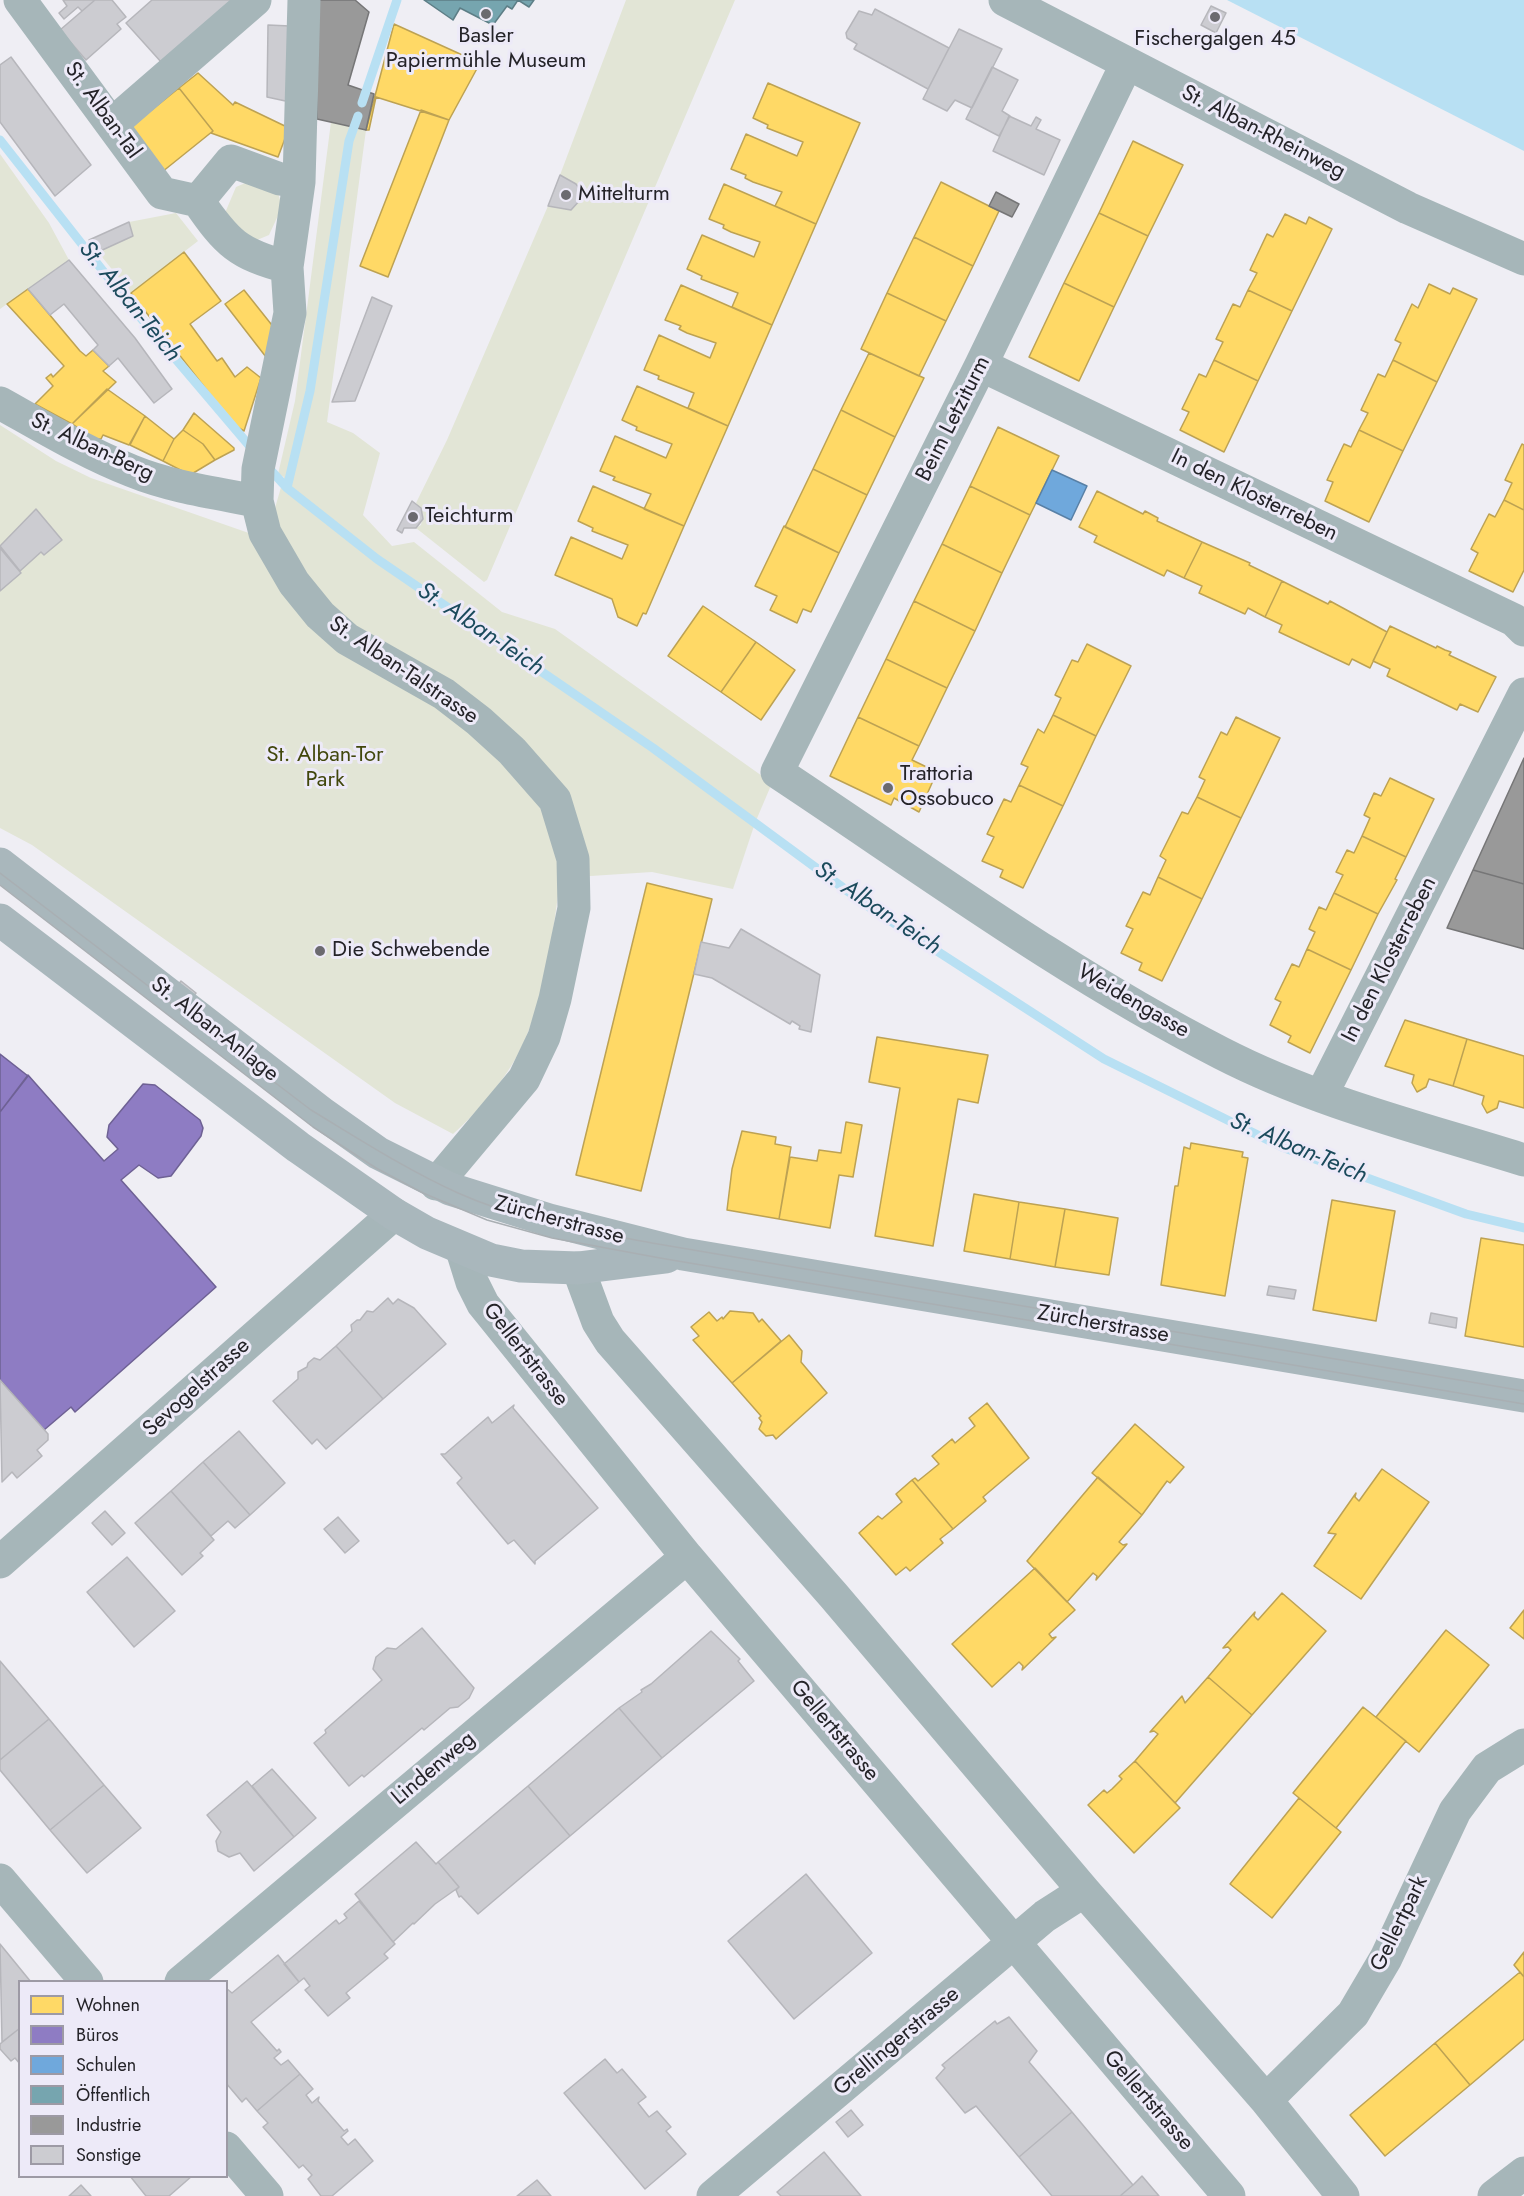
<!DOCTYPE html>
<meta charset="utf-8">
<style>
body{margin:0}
#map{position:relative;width:1524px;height:2196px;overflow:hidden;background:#efeef4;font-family:Jost,sans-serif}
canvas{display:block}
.legend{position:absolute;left:18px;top:1980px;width:210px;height:198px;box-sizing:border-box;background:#edeaf8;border:2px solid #9d9aa5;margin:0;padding:8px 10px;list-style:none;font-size:18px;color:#242328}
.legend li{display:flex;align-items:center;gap:12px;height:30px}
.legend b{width:30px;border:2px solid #9d9aa5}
</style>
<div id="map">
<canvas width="1524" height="2196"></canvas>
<ul class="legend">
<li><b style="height:16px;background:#ffd966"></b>Wohnen</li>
<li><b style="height:16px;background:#8e7cc3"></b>Büros</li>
<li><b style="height:16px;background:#6fa8dc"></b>Schulen</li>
<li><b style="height:16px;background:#76a5af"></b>Öffentlich</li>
<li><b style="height:16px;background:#999"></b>Industrie</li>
<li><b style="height:16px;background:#ccccd1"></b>Sonstige</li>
</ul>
</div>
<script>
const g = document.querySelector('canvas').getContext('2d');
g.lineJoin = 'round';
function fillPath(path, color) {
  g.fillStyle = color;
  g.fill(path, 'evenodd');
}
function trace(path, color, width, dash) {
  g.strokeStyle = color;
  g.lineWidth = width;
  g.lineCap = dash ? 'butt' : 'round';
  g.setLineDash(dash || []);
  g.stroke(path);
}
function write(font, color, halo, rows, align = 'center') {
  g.font = font + ' Jost,sans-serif';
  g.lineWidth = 6;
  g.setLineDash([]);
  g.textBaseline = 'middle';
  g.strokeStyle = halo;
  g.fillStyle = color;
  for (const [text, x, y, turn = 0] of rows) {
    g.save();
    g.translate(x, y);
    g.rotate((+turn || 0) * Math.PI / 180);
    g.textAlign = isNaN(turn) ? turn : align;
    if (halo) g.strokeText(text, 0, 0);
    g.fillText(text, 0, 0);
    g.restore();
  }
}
const green = new Path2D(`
 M626,0H735L487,580L484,582L416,528L421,525L423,515L416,503L447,440L548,206L571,210L580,199L576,184L560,175Z
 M331,122L366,130L327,422L353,433L380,453L363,515L392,546L414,542L502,612L555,629L772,783L755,823L733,889L652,872L560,878C554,930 543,1010 517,1056C503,1082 475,1115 453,1134L395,1103L32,845L0,828V425L56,461L91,478L266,539L284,477L278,474L295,401Z
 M0,154L49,223L69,260L0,309Z
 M250,181L278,193L282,207L269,235L257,240L228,227L225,213L236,187Z
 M176,213L198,241L131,293L98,252L132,236L129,222Z`);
const water = new Path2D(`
 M1227,0H1524V151Z`);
const homes = new Path2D(`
 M394,24L480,63L449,120L376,97L369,130H366Z
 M198,73L233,105L235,102L289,128L278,157L211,133L213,131L179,88Z
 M768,83L860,123L816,224L775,206L782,192L753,182L745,178L746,175L731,169L746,134L797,156L803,142L767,128L768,125L753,118Z
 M179,88L213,131L162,172L128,129Z
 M421,110L449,120L388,277L360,266Z
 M1133,141L1183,165L1148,236L1099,213Z
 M941,182L999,211L973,266L914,237Z
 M724,184L816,224L772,325L732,307L738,293L701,279L702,276L687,269L702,235L754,257L760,242L731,232L723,228L724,225L709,219Z
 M1099,213L1148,236L1114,307L1064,283Z
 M1285,214L1306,224L1309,217L1332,229L1292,311L1248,290L1257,273L1250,270L1267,234L1273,237Z
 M914,237L973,266L946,321L887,293Z
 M184,252L221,301L190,324L217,361L222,358L235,377L247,367L261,378L244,431L234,425L131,293Z
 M1064,283L1114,307L1079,381L1029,357Z
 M1429,284L1450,294L1453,288L1477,299L1437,382L1393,360L1401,343L1395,340L1412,304L1418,308Z
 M681,285L772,325L728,426L688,408L694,393L658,379L659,376L644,370L659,335L710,358L716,343L687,333L679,329L681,326L665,320Z
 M28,289L80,351L86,356L93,350L109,366L103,371L116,382L72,424L35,404L53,386L46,378L51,374L53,377L64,366L7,304Z
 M244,290L275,329L266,357L225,304Z
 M1248,290L1292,311L1258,381L1214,360L1223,342L1216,339L1233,304L1240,307Z
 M887,293L946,321L919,376L861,349Z
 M869,353L924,378L895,437L841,410Z
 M1214,360L1258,381L1224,452L1180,430L1189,412L1182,409L1199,374L1206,377Z
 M1393,360L1437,382L1403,451L1359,430L1368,413L1361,410L1378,374L1385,377Z
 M637,386L728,426L684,526L644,509L651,494L613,480L615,477L600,471L615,436L666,458L672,444L636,430L637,427L622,420Z
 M107,389L145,416L129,445L103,435L101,439H95L72,424Z
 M841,410L895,437L867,495L813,469Z
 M194,413L234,448V450L215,460L203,444L183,430Z
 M145,416L174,439L163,461L130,445Z
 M998,427L1059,456L1030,515L970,486Z
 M183,430L203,444L215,460L190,475L163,461L174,439Z
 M1359,430L1403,451L1369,522L1325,501L1333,482L1327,480L1344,444L1351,447Z
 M1522,444L1524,445V510L1504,500L1512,483L1505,480Z
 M813,469L867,495L839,553L785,527Z
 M593,486L684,526L646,614L643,613L637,626L618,617L612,599L555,575L571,537L622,559L628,545L592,531L593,528L578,521Z
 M970,486L1030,515L1002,573L942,544Z
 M1097,491L1143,514L1145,511L1158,518L1157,521L1202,542L1184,578L1167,570L1164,576L1094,542L1097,536L1079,527Z
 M1504,500L1524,510V570L1513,592L1469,571L1478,553L1471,549L1489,514L1495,517Z
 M784,526L839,553L811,612L803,609L797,623L770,610L777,596L755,586Z
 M1202,542L1250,563L1249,565L1282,581L1265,617L1248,608L1245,614L1199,593L1202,586L1184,578Z
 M942,544L1002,573L975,631L914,601Z
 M1282,581L1328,604L1330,601L1387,632L1370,668L1352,659L1349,665L1279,632L1282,625L1265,617Z
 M914,601L975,631L947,688L886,659Z
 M703,606L756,642L721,692L668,656Z
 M1390,626L1436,648L1437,646L1445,650L1451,652L1449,655L1496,677L1478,712L1460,704L1457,710L1387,676L1390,669L1373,661Z
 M756,642L795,670L761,720L721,692Z
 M1087,644L1131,666L1096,736L1053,715L1061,698L1055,695L1072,660L1078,662Z
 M886,659L947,688L919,746L858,717Z
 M1053,715L1096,736L1063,806L1019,785L1028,767L1021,764L1038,729L1044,733Z
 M858,717L919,746L912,760L937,772L919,812L894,798L891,805L830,776Z
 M1236,717L1280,738L1241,818L1197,797L1205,780L1199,777L1221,732L1227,735Z
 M1390,778L1434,799L1406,857L1362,836L1370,818L1364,815L1374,793L1381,796Z
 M1019,785L1063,806L1023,888L1000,877L1003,870L982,861L994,837L987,834L1004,799L1011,802Z
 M1197,797L1241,818L1202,899L1158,877L1166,860L1160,856L1182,812L1188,814Z
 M1362,836L1406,857L1395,879L1397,880L1378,914L1334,893L1343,875L1336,872L1347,850L1354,853Z
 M1158,877L1202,899L1162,981L1139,970L1142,963L1121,953L1133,929L1126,926L1143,892L1150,895Z
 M647,883L712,899L641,1191L576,1175Z
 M1334,893L1378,914L1351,970L1307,949L1315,932L1309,929L1319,907L1326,910Z
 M1307,949L1351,970L1310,1053L1288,1042L1291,1036L1270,1025L1281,1002L1275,999L1292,964L1299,967Z
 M1405,1020L1467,1039L1453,1086L1429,1079L1426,1087L1417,1092L1412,1083L1414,1075L1385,1066Z
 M877,1037L988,1055L978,1103L958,1099L933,1246L875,1236L900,1088L869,1082Z
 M1467,1039L1524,1056V1108L1499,1101L1497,1108L1487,1113L1482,1104L1484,1096L1453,1086Z
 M846,1122L862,1125L853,1177L839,1175L830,1228L779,1219L790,1157L817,1161L819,1150L841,1153Z
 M742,1131L776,1137L775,1144L791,1147L779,1219L727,1210L732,1169Z
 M1191,1143L1243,1152L1242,1157L1248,1158L1225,1296L1161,1285L1175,1186H1178L1184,1147L1190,1149Z
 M974,1194L1019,1202L1010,1259L964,1251Z
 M1332,1200L1395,1211L1376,1321L1313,1310Z
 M1019,1202L1065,1209L1055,1267L1010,1259Z
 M1065,1209L1118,1218L1109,1275L1055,1267Z
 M1481,1238L1524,1245V1347L1465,1336Z
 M730,1311L753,1313L759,1322L762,1319L781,1341L732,1383L693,1340L699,1336L691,1327L709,1312L717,1321L722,1317L723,1319Z
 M789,1335L802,1351L801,1362L827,1393L776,1439L773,1435L766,1436L759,1429L762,1422L759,1418L761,1416L732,1383Z
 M987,1403L1029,1458L983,1497L986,1501L953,1529L912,1480L915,1478L918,1481L939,1464L932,1456L952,1439L955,1443L975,1426L969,1418Z
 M1135,1424L1184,1467L1170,1483L1167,1481L1142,1515L1092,1473Z
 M1382,1469L1429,1502L1361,1599L1314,1566L1336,1534L1328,1533L1356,1493L1355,1497L1359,1501Z
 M1098,1477L1142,1515L1119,1542L1123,1545L1127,1544L1096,1580L1097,1576L1093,1573L1067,1602L1027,1561Z
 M912,1480L953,1529L940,1539L943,1543L910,1571L906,1567L896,1575L859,1533L878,1516L882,1519L902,1502L896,1494Z
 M1035,1568L1075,1610L1049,1634L1052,1638L1056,1637L1022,1670L1023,1666L1019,1662L992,1687L952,1644Z
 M1282,1593L1326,1631L1252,1715L1208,1677L1231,1650L1228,1647L1223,1648L1255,1612L1254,1616L1258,1620Z
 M1524,1610V1639L1510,1628Z
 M1446,1630L1489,1665L1419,1752L1376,1717Z
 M1208,1677L1252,1715L1175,1803L1135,1761L1158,1734L1154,1731L1150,1732L1182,1696L1185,1703Z
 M1363,1707L1406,1741L1336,1828L1293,1793Z
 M1135,1761L1180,1808L1134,1853L1088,1805L1104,1790L1107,1793L1112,1789L1122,1779L1119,1776Z
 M1299,1798L1341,1832L1272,1918L1230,1884Z
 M1524,1952V1977L1514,1965Z
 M1520,1972L1524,1977V2039L1470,2085L1435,2043Z
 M1435,2043L1470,2085L1385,2156L1350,2115Z`);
const offices = new Path2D(`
 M0,1054L28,1076L0,1112Z
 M28,1075L104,1161L118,1149L107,1137L109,1125L143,1084L155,1085L200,1120L203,1128L201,1136L171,1176L158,1178L139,1165L121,1180L216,1287L75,1412L71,1407L44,1430L0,1380V1112Z`);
const schools = new Path2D(`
 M1052,470L1087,486L1071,520L1036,503Z`);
const public = new Path2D(`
 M424,0H534L529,7L518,0L512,9L507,6L493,25L460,8L453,20Z`);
const industry = new Path2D(`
 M315,0H355L369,12L348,85L374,94L366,130L317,119Z
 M996,192L1019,204L1012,217L989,206Z
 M1524,758V884L1473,870Z
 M1473,870L1524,884V949L1447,928Z`);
const stream = new Path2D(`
 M362,103L397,0
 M358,116L349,141L310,391L287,488L377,559L653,748L872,909L1104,1059L1282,1147L1466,1214L1524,1228
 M0,140L129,304L253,450
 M266,465L287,488`);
const building = new Path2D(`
 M63,0H95L82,11L78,7L64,19L59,13L67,6Z
 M95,0H112L126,17L117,24L121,29L86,60L60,30Z
 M152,0H233L162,63L126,23Z
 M1211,6L1226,13L1216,33L1201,25Z
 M875,9L949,48L928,89L854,49L857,44L847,38L846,33L859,11L872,15Z
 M268,25L290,26V102L267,97Z
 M959,29L1002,49L972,108L955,100L947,111L923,99Z
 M11,57L91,165L55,196L0,122V65Z
 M992,67L1018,80L1002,111L1010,116L999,136L966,119Z
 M1009,116L1031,126L1036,117L1041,120L1036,129L1060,140L1044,175L993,151Z
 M560,175L576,184L581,191V199L571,210L548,206Z
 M129,222L133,236L98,252L89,240Z
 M69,260L135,338L172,389L154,403L118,358L109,366L93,350L98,345L64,304L50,315L28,289Z
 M372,297L392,306L355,401L332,402Z
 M412,501L421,508L423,519L416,528H404L402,533L397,530Z
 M36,509L62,540L44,555L41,552L20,571L0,546Z
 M0,548L21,573L0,591Z
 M741,929L820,975L811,1032L799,1029L800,1026L792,1021L790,1024L712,978L694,974L701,942L729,948Z
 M181,981L196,993L193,997L178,985Z
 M1269,1286L1296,1290L1294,1299L1267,1295Z
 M388,1298L393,1304L398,1299L414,1308L446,1344L383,1399L336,1346L352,1331L351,1325L357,1320H360L367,1311L373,1312Z
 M1431,1313L1457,1318L1456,1328L1429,1323Z
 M336,1346L383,1399L326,1449L317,1439L312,1444L273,1401L298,1379V1372L307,1367L308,1363L314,1358L320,1360Z
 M0,1380L48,1434V1440L37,1450L42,1456L17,1478L12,1472L2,1482Z
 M514,1405L513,1408L598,1508L535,1561V1564L514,1540L508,1544L457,1483L462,1478L441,1454H445L488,1417L492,1423Z
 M239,1431L285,1483L250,1515L203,1462Z
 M203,1462L250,1515L235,1528L228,1521L211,1536L171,1491Z
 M171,1491L214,1540L200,1553L203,1556L182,1575L135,1523Z
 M105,1511L125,1533L112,1545L92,1523Z
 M338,1517L359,1541L345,1553L324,1529Z
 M127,1557L175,1611L134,1647L87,1592Z
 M422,1628L474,1688L469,1698L458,1707L450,1708L424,1730L422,1728L364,1777L362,1775L349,1786L314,1743L326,1733L325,1730L382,1680L373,1669L376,1657L387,1648L396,1649Z
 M711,1631L740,1659L738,1661L754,1681L662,1758L619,1708L642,1692L641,1690L651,1684Z
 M0,1661L49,1719L0,1760Z
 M619,1708L662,1758L570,1836L528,1786Z
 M49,1719L104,1785L50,1830L0,1770V1760Z
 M272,1769L316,1818L294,1837L252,1786Z
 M247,1781L294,1837L254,1871L240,1853L229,1857L218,1851L216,1841L221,1832L207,1815Z
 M104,1785L141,1828L87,1873L50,1830Z
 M528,1786L570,1836L478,1914L461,1896L459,1897L456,1890L459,1887L438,1862Z
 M416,1842L436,1864L438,1862L459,1887L435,1904L414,1924L413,1923L393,1942L355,1894Z
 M806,1874L872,1953L794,2019L728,1941Z
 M359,1901L395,1944L384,1954L388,1958L346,1993L350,1998L328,2016L305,1990L310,1986L304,1978L299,1982L284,1964L336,1920L339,1924L347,1918L344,1914Z
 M0,1944L31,1982H20V2028L2,2042Z
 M278,1955L299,1982L251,2022L277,2051L279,2049L281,2052L274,2058L281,2065L288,2060L300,2074L257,2111L246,2098L242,2102L226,2083V1988L232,1993Z
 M1009,2017L1037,2051L1029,2062L1072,2112L1019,2157L976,2106L965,2113L936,2078L945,2068L942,2065L967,2044L995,2021L997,2024Z
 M20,2028V2064L15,2058L11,2061L0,2049V2044Z
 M605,2059L617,2073L622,2069L646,2097L638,2103L649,2117L657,2111L671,2127L666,2131L686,2154L645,2189L564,2093Z
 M300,2074L313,2089L306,2095L312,2103L319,2097L318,2101L344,2131L347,2129L348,2131L341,2137L348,2145L355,2139L373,2161L332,2196H321L308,2179L312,2175L303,2165L299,2168L263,2127L268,2123L257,2111Z
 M851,2110L863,2125L848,2137L836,2122Z
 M1072,2112L1133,2185L1120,2196H1052L1019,2157Z
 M824,2152L861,2196H781L777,2192Z
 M130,2176H192L169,2196H146Z
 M1142,2176L1159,2196H1120L1133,2185Z
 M537,2180L551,2196H517Z
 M81,2185L91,2196H69Z`);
const minor = new Path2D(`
 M20,0L162,193L198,201
 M1005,0L1408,208L1524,259
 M1127,63L981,365L777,772C922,868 1065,973 1221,1053C1316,1102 1422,1128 1524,1160
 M112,124L255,0
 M299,182L280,179L231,161L198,201C227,243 238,254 287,267L299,182L304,0
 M287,267L290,313L258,469L257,501L265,533L294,583L320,615L347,639L444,694L479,721L512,751L555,800L573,859L574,908L555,999L544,1037L524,1079L436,1184
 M981,365L1514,620L1524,630
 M0,403C43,427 86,453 132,471C171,487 216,493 257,501
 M1321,1096L1524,694
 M462,1250L472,1282L483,1304L687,1557L1229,2196
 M578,1268L598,1322L610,1341L834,1596L1084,1891L1266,2100L1343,2196
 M0,1562L394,1214
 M0,1880L87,1982
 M181,1982L687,1557
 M1266,2100L1353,2014L1386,1958L1455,1811L1487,1768L1524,1745
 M226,2148L267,2196
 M713,2196L1045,1916L1084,1891
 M1494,2196L1524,2173`);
const major = new Path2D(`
 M0,864L323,1114L378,1153L450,1189L549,1220L683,1254L1524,1396
 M0,920L298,1147L394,1214L427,1233L491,1260L521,1266L578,1268L666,1257`);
const tram = new Path2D(`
 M0,873L311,1110C359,1139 407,1170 458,1193C520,1221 586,1230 652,1243L1524,1391
 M0,885L313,1127L376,1168L423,1193L487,1220L552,1238L660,1258L1524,1404`);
const markers = [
 [486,14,6,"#6b6a6f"],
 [1215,17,6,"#6b6a6f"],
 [566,195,6,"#6b6a6f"],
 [413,517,6,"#6b6a6f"],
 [888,788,6,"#6b6a6f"],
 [320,951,6,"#6b6a6f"]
];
const poiNames = [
 ["Basler",486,37,"center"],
 ["Papiermühle Museum",486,62,"center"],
 ["Fischergalgen 45",1215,40,"center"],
 ["Mittelturm",578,195],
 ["Teichturm",425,517],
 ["Trattoria",900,775],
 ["Ossobuco",900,800],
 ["Die Schwebende",332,951]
];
const streetNames = [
 ["St. Alban-Tal",102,111,54],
 ["St. Alban-Rheinweg",1263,133,27],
 ["Beim Letziturm",954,419,-63],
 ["St. Alban-Berg",92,448,25],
 ["In den Klosterreben",1254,496,26],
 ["St. Alban-Talstrasse",403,671,34],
 ["In den Klosterreben",1390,960,-63],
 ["Weidengasse",1133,1002,30],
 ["St. Alban-Anlage",214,1030,38],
 ["Zürcherstrasse",559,1221,15],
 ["Zürcherstrasse",1103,1325,10],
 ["Gellertstrasse",525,1355,52],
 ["Sevogelstrasse",197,1388,-42],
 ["Gellertstrasse",834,1731,50],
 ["Lindenweg",434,1769,-40],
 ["Gellertpark",1400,1924,-64],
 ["Grellingerstrasse",897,2042,-40],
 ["Gellertstrasse",1148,2101,49]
];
const parkNames = [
 ["St. Alban-Tor",325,756],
 ["Park",325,781]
];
const waterNames = [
 ["St. Alban-Teich",129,302,51],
 ["St. Alban-Teich",480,630,34],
 ["St. Alban-Teich",877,909,34],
 ["St. Alban-Teich",1298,1149,23]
];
fillPath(green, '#e2e5d6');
fillPath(water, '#b8e0f3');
fillPath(homes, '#ffd966');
trace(homes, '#bda253', 1.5);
fillPath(offices, '#8e7cc3');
trace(offices, '#6e6194', 1.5);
fillPath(schools, '#6fa8dc');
trace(schools, '#5880a6', 1.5);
fillPath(public, '#76a5af');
trace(public, '#5d7e86', 1.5);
fillPath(industry, '#999');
trace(industry, '#767677', 1.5);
trace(stream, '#b8e0f3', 9);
fillPath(building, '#ccccd1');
trace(building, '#b6b6bb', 1.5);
trace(minor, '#a6b6b9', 33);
trace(major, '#a9b7bc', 33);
trace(tram, '#a9afb3', 1.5);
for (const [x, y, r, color] of markers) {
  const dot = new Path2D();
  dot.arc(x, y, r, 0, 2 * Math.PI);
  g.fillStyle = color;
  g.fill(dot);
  trace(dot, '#edeaf8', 2);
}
write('22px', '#242328', '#edeaf8', poiNames, 'left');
write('22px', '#242328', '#edeaf8', streetNames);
write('22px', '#41470c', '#edeaf8', parkNames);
write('italic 24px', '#1b4a5c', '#edeaf8', waterNames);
</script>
